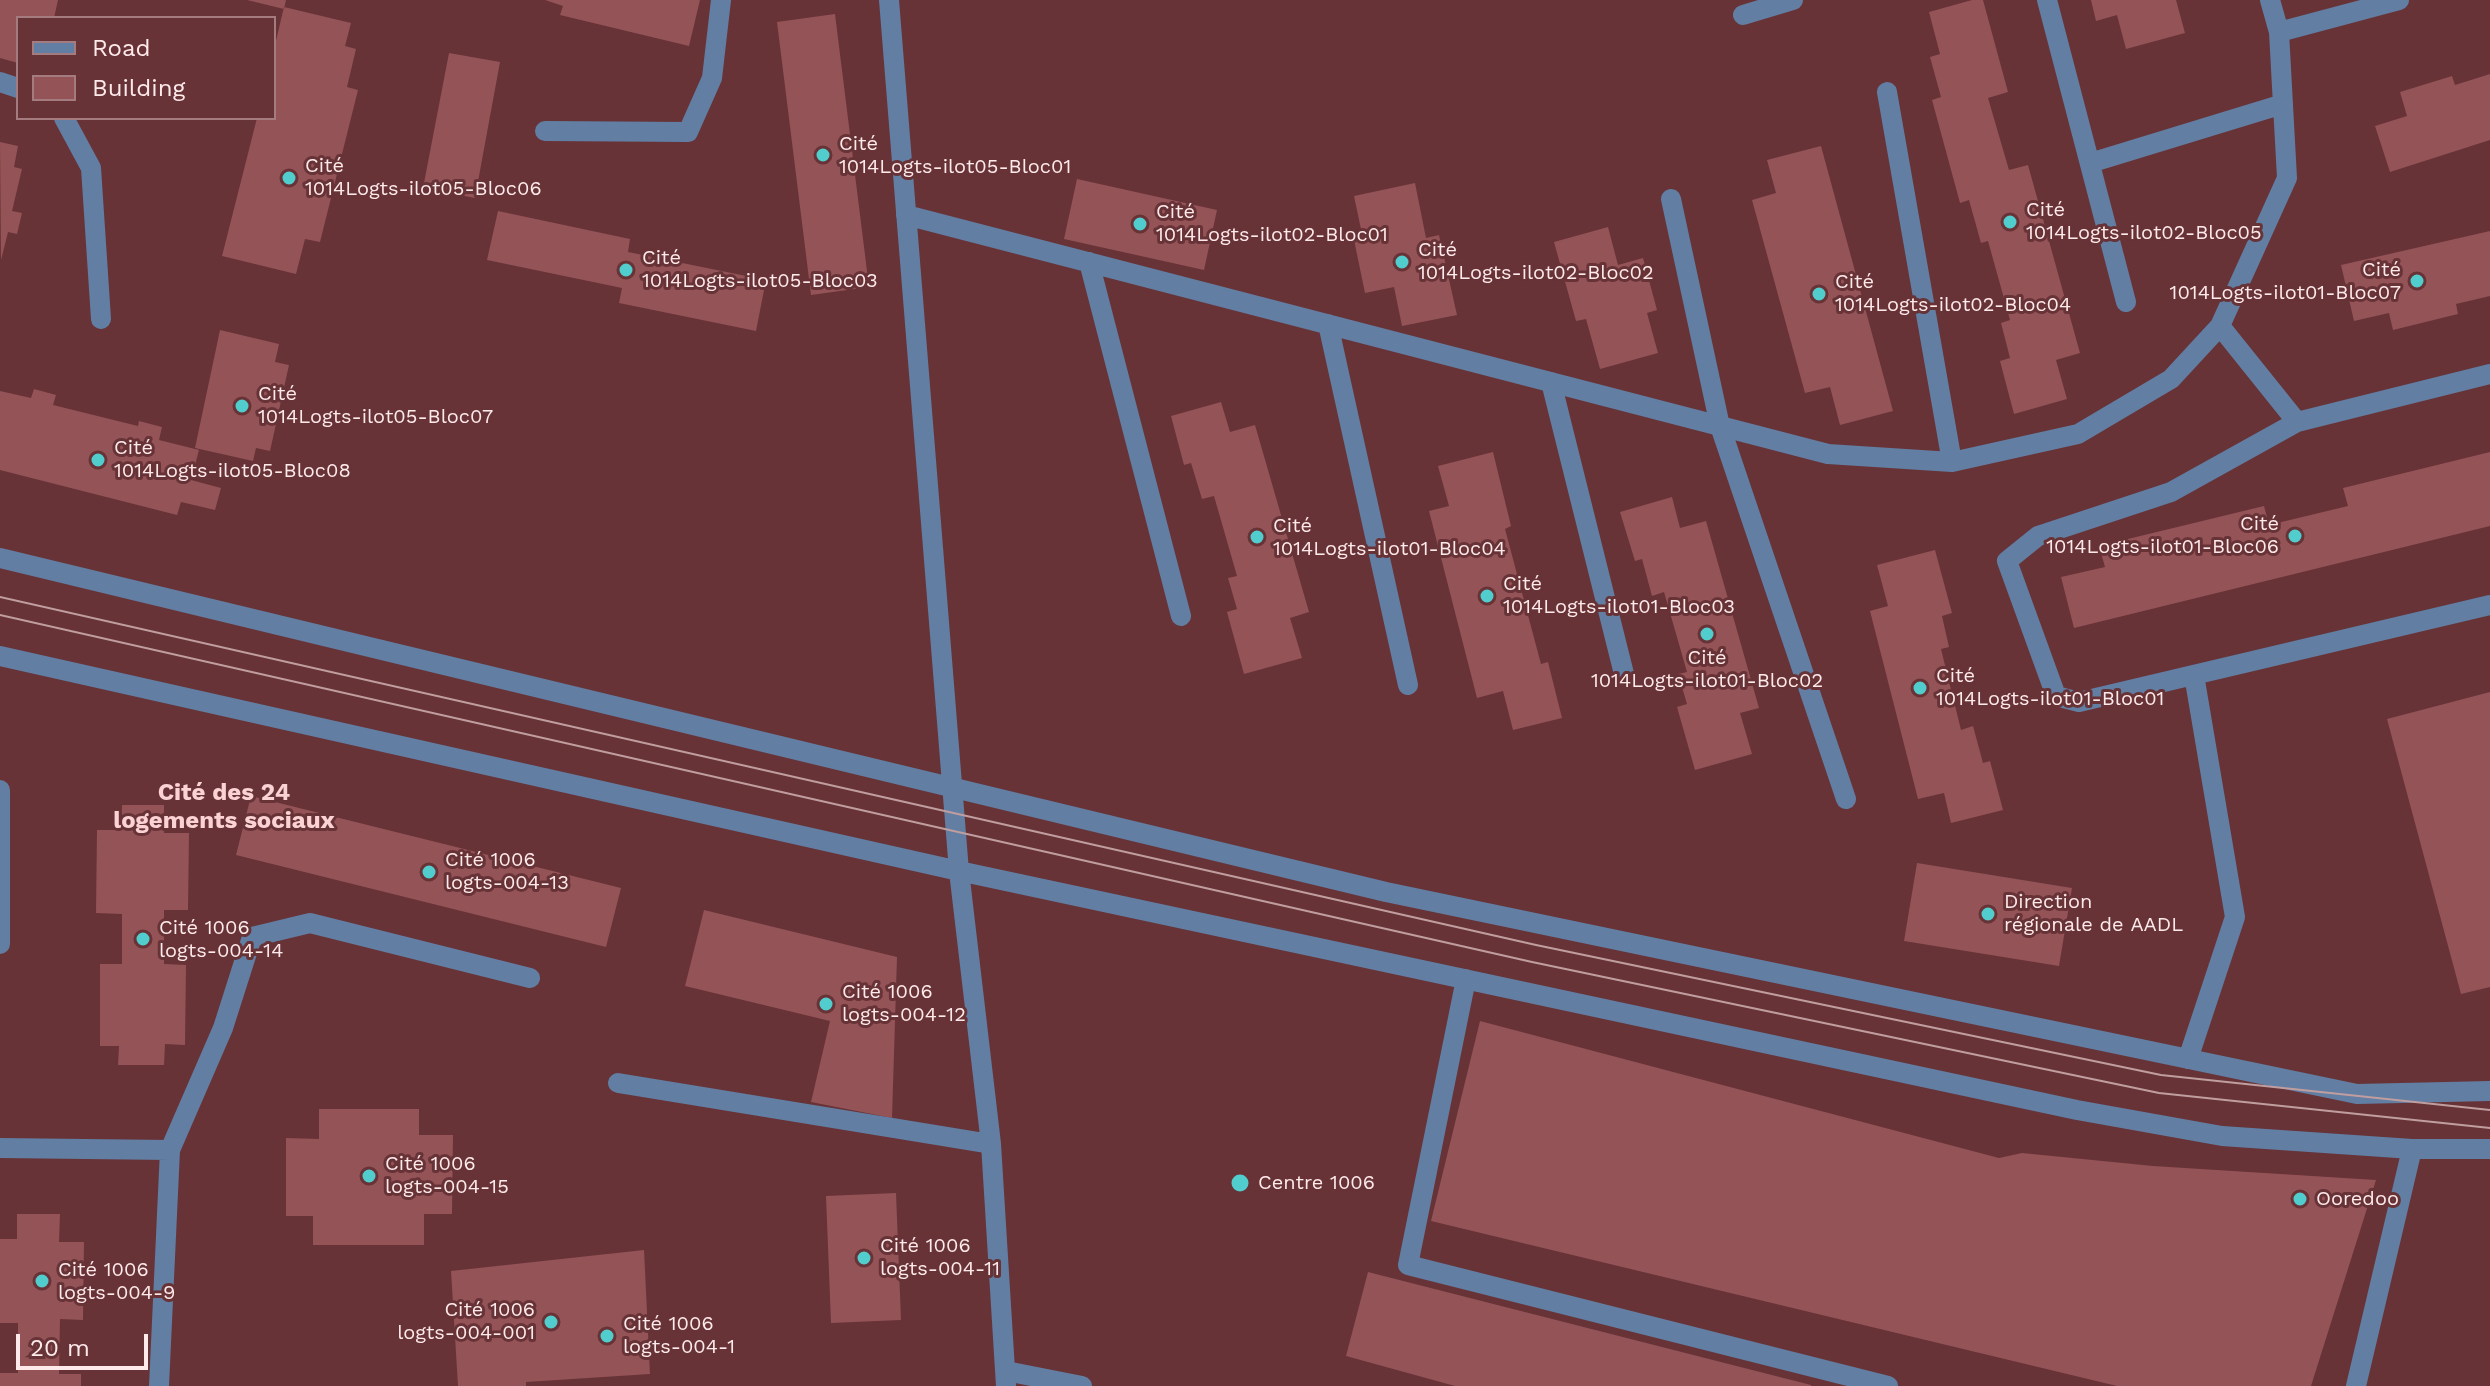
<!DOCTYPE html>
<meta charset="utf-8">
<style>
body{margin:0}
#map{position:relative;width:2490px;height:1386px;overflow:hidden;background:#673337;font-family:"Work Sans",sans-serif}
canvas{display:block}
.legend{position:absolute;left:16px;top:16px;width:260px;height:104px;box-sizing:border-box;background:#673337;border:2px solid #a47c7f;margin:0;padding:10px 14px;list-style:none;font-size:24px;color:#ffeaeb}
.legend li{display:flex;align-items:center;gap:16px;height:40px}
.legend b{width:40px;border:2px solid #a47c7f}
.scale{position:absolute;left:16px;top:1334px;width:132px;height:36px;box-sizing:border-box;border:4px solid #ffeaeb;border-top:0;padding-left:10px;font-size:24px;line-height:28px;white-space:nowrap;color:#ffeaeb;-webkit-text-stroke:6px #673337;paint-order:stroke}
</style>
<div id="map">
<canvas width="2490" height="1386"></canvas>
<ul class="legend">
<li><b style="height:10px;background:#627ea3"></b>Road</li>
<li><b style="height:22px;background:#945357"></b>Building</li>
</ul>
<div class="scale">20 m</div>
</div>
<script>
const g = document.querySelector('canvas').getContext('2d');
g.lineJoin = 'round';
function fillPath(path, color) {
  g.fillStyle = color;
  g.fill(path, 'evenodd');
}
function trace(path, color, width, dash) {
  g.strokeStyle = color;
  g.lineWidth = width;
  g.lineCap = dash ? 'butt' : 'round';
  g.setLineDash(dash || []);
  g.stroke(path);
}
function write(font, color, halo, rows, align = 'center') {
  g.font = font + ' "Work Sans",sans-serif';
  g.lineWidth = 6;
  g.setLineDash([]);
  g.textBaseline = 'middle';
  g.strokeStyle = halo;
  g.fillStyle = color;
  for (const [text, x, y, turn = 0] of rows) {
    g.save();
    g.translate(x, y);
    g.rotate((+turn || 0) * Math.PI / 180);
    g.textAlign = isNaN(turn) ? turn : align;
    if (halo) g.strokeText(text, 0, 0);
    g.fillText(text, 0, 0);
    g.restore();
  }
}
const building = new Path2D(`
 M0,0H58L54,18H18V63L0,58Z
 M247,0H286L284,9Z
 M545,0H700L689,46L560,15L563,6Z
 M1972,0H1983L2008,92L1988,98L2009,170L2028,165L2080,353L2056,360L2067,399L2014,414L2000,361L2010,358L2001,323L2010,320L1988,241L1981,243L1969,200L1960,203L1932,100L1941,97L1930,57L1940,54L1929,12Z
 M2091,0H2176L2185,33L2126,49L2117,15L2096,21Z
 M284,7L351,23L345,46L356,49L347,87L358,90L320,242L305,239L296,274L222,256L257,118H274V49Z
 M835,14L869,287L811,295L777,22Z
 M449,53L500,62L475,198L423,188Z
 M2490,74V140L2390,172L2375,126L2407,116L2400,92L2452,76L2455,85Z
 M0,142L18,146L14,167L22,169L12,211L22,213L17,234L8,232L1,260Z
 M1821,146L1893,411L1840,425L1830,387L1805,393L1752,200L1776,193L1767,160Z
 M1077,179L1217,210L1204,270L1064,239Z
 M1415,183L1426,238L1439,235L1457,315L1402,326L1394,287L1365,293L1353,235L1362,234L1354,196Z
 M498,211L630,239L628,252L766,280L756,331L619,303L622,288L487,260Z
 M1608,227L1618,265L1643,258L1657,310L1647,313L1658,353L1600,369L1586,319L1576,321L1554,242Z
 M2490,231V296L2456,304L2458,314L2393,330L2389,313L2354,321L2341,265Z
 M220,330L279,344L275,362L289,365L270,451L256,448L253,461L195,448Z
 M34,389L56,395L53,405L138,426L139,421L162,427L159,440L199,450L191,480L221,488L215,510L181,502L177,515L0,470V391L31,398Z
 M1221,402L1230,432L1255,425L1309,612L1290,618L1302,658L1244,674L1227,612L1237,609L1228,578L1237,576L1214,496L1202,499L1191,463L1184,465L1171,416Z
 M1493,452L1511,526L1505,529L1541,664L1548,662L1562,718L1513,730L1503,691L1477,698L1429,511L1449,506L1438,466Z
 M2490,452V526L2074,628L2061,577L2105,567L2099,546L2264,506L2269,525L2348,506L2343,488Z
 M1672,497L1680,528L1706,521L1759,708L1740,713L1752,754L1695,770L1677,707L1687,704L1678,674L1687,672L1664,592L1652,596L1642,559L1635,561L1620,512Z
 M1935,550L1952,613L1942,616L1949,647L1941,649L1961,730L1973,726L1983,763L1990,761L2003,810L1951,823L1944,793L1918,799L1870,611L1888,606L1877,565Z
 M2490,692V987L2461,994L2387,719Z
 M251,796L621,888L606,947L236,855Z
 M122,805H164V833H189L188,910H164V964L186,965L185,1045L165,1044L164,1065H118L119,1046H100V964H122V914L96,913L97,830H121Z
 M1917,863L2072,888L2059,966L1904,941Z
 M704,910L897,957L892,1118L811,1102L830,1021L685,986Z
 M1480,1021L1999,1158L2022,1153L2153,1166L2376,1180L2311,1386H2117L1431,1221Z
 M319,1109H419V1135H453L452,1214H424V1245H313V1216H286V1138L319,1139Z
 M896,1193L901,1320L831,1323L826,1196Z
 M17,1214H60L59,1242H84L83,1320L60,1319L59,1374H81V1386H0V1373H18V1323H0V1239H17Z
 M644,1250L650,1374L526,1382V1386H458L451,1271Z
 M1368,1272L1811,1385V1386H1455L1346,1356Z`);
const minor = new Path2D(`
 M889,0L959,871L991,1144L1006,1386
 M2047,0L2126,302
 M1743,15L1793,0
 M2279,32L2399,0
 M0,82L18,88
 M1887,92L1952,462
 M64,118L91,168L101,319
 M545,131L688,132L712,78L721,0
 M2090,163L2283,104
 M1671,199L1720,426L1846,799
 M906,215L1828,454L1952,462L2078,434L2171,379L2220,326L2287,178L2279,32L2270,0
 M1089,262L1181,616
 M1328,324L1408,685
 M2220,326L2297,422
 M2490,374L2297,422L2171,492L2038,536L2007,561L2056,696L2079,702L2490,605
 M1551,382L1624,674
 M0,558L1386,892L2357,1094L2490,1091
 M0,656L959,871L2077,1110L2222,1136L2412,1149H2490
 M0,790V944
 M1466,979L1408,1265L1888,1386
 M2188,1059L2235,917L2194,675
 M618,1083L991,1144
 M0,1148L170,1150L159,1386
 M170,1150L223,1028L252,937L310,923L530,978
 M1006,1371L1082,1386
 M2356,1386L2412,1149`);
const tram = new Path2D(`
 M0,597L1536,945L2161,1075L2490,1110
 M0,615L1532,962L2159,1093L2490,1128`);
const markers = [
 [823,155,8,"#52cdce"],
 [289,178,8,"#52cdce"],
 [2010,222,8,"#52cdce"],
 [1140,224,8,"#52cdce"],
 [1402,262,8,"#52cdce"],
 [626,270,8,"#52cdce"],
 [2417,281,8,"#52cdce"],
 [1819,294,8,"#52cdce"],
 [242,406,8,"#52cdce"],
 [98,460,8,"#52cdce"],
 [2295,536,8,"#52cdce"],
 [1257,537,8,"#52cdce"],
 [1487,596,8,"#52cdce"],
 [1707,634,8,"#52cdce"],
 [1920,688,8,"#52cdce"],
 [429,872,8,"#52cdce"],
 [1988,914,8,"#52cdce"],
 [143,939,8,"#52cdce"],
 [826,1004,8,"#52cdce"],
 [369,1176,8,"#52cdce"],
 [1240,1183,10,"#52cdce"],
 [2300,1199,8,"#52cdce"],
 [864,1258,8,"#52cdce"],
 [42,1281,8,"#52cdce"],
 [551,1322,8,"#52cdce"],
 [607,1336,8,"#52cdce"]
];
const poiNames = [
 ["Cité",839,144],
 ["1014Logts-ilot05-Bloc01",839,167],
 ["Cité",305,166],
 ["1014Logts-ilot05-Bloc06",305,189],
 ["Cité",2026,210],
 ["1014Logts-ilot02-Bloc05",2026,233],
 ["Cité",1156,212],
 ["1014Logts-ilot02-Bloc01",1156,235],
 ["Cité",1418,250],
 ["1014Logts-ilot02-Bloc02",1418,273],
 ["Cité",642,258],
 ["1014Logts-ilot05-Bloc03",642,281],
 ["Cité",2401,270,"right"],
 ["1014Logts-ilot01-Bloc07",2401,293,"right"],
 ["Cité",1835,282],
 ["1014Logts-ilot02-Bloc04",1835,305],
 ["Cité",258,394],
 ["1014Logts-ilot05-Bloc07",258,417],
 ["Cité",114,448],
 ["1014Logts-ilot05-Bloc08",114,471],
 ["Cité",2279,524,"right"],
 ["1014Logts-ilot01-Bloc06",2279,547,"right"],
 ["Cité",1273,526],
 ["1014Logts-ilot01-Bloc04",1273,549],
 ["Cité",1503,584],
 ["1014Logts-ilot01-Bloc03",1503,607],
 ["Cité",1707,658,"center"],
 ["1014Logts-ilot01-Bloc02",1707,681,"center"],
 ["Cité",1936,676],
 ["1014Logts-ilot01-Bloc01",1936,699],
 ["Cité 1006",445,860],
 ["logts-004-13",445,883],
 ["Direction",2004,902],
 ["régionale de AADL",2004,925],
 ["Cité 1006",159,928],
 ["logts-004-14",159,951],
 ["Cité 1006",842,992],
 ["logts-004-12",842,1015],
 ["Cité 1006",385,1164],
 ["logts-004-15",385,1187],
 ["Centre 1006",1258,1183],
 ["Ooredoo",2316,1199],
 ["Cité 1006",880,1246],
 ["logts-004-11",880,1269],
 ["Cité 1006",58,1270],
 ["logts-004-9",58,1293],
 ["Cité 1006",535,1310,"right"],
 ["logts-004-001",535,1333,"right"],
 ["Cité 1006",623,1324],
 ["logts-004-1",623,1347]
];
const quarterNames = [
 ["Cité des 24",224,793],
 ["logements sociaux",224,821]
];
fillPath(building, '#945357');
trace(minor, '#627ea3', 20);
trace(tram, '#c09ea0', 2);
for (const [x, y, r, color] of markers) {
  const dot = new Path2D();
  dot.arc(x, y, r, 0, 2 * Math.PI);
  g.fillStyle = color;
  g.fill(dot);
  trace(dot, '#673337', 3);
}
write('20px', '#ffeaeb', '#673337', poiNames, 'left');
write('bold 24px', '#fbd3d4', '#673337', quarterNames);
</script>
